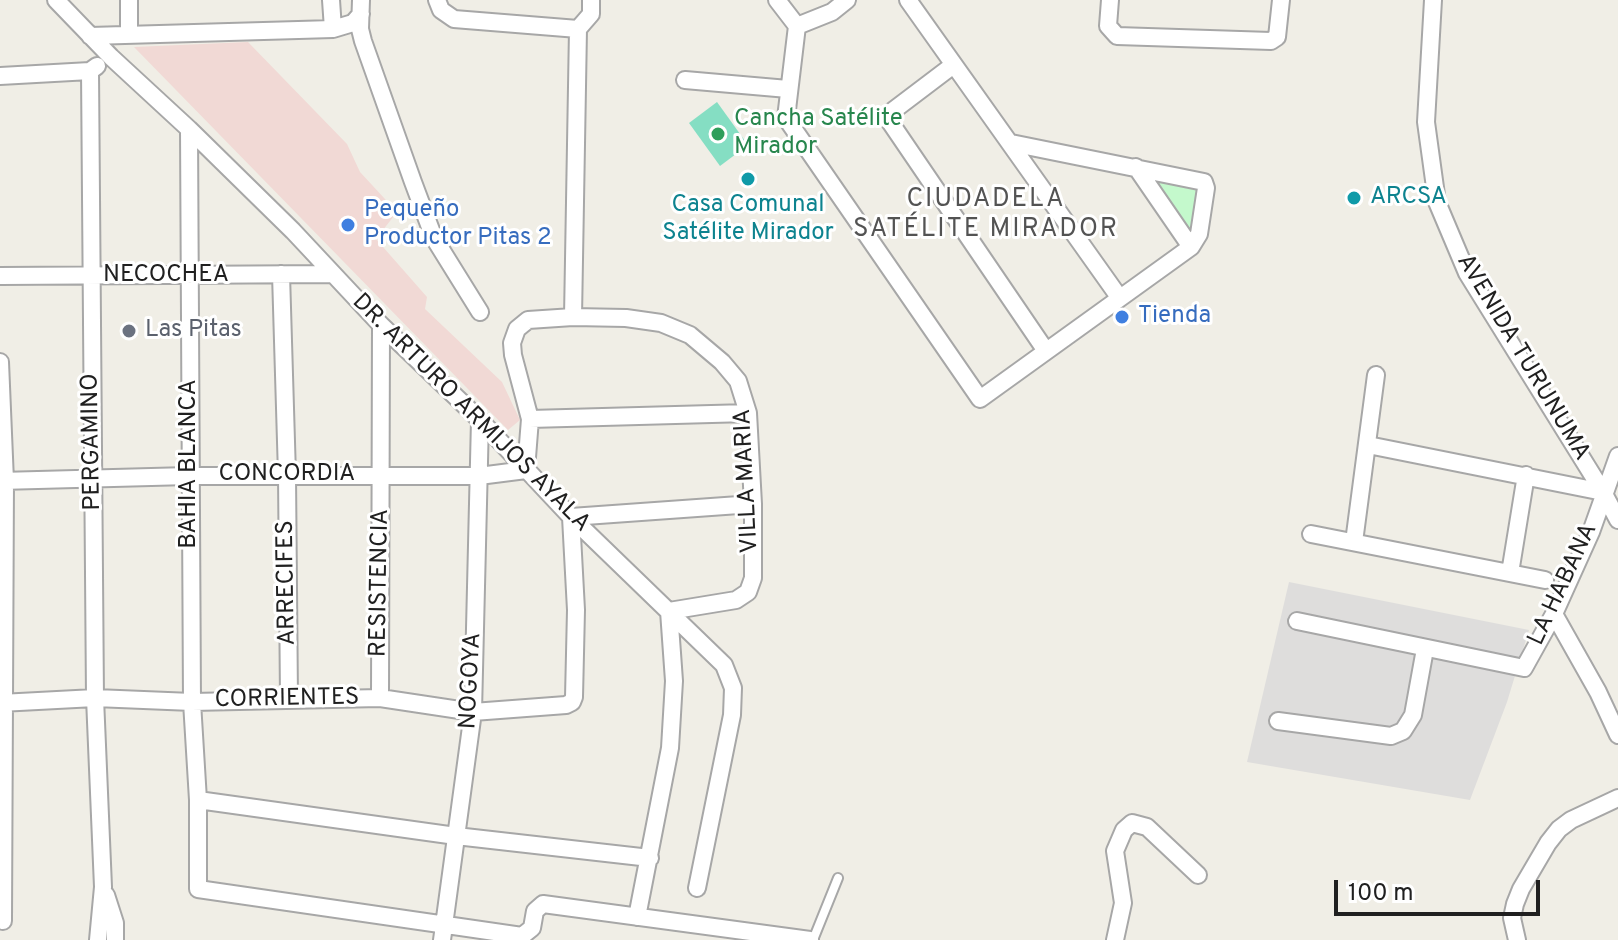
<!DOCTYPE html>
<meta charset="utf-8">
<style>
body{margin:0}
#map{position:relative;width:1618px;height:940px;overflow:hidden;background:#f0eee6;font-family:Overpass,sans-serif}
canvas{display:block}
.scale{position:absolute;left:1334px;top:880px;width:206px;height:36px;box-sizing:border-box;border:4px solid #202020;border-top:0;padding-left:10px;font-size:24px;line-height:28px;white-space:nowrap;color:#202020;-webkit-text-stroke:6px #fff;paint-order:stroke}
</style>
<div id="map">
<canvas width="1618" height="940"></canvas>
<div class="scale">100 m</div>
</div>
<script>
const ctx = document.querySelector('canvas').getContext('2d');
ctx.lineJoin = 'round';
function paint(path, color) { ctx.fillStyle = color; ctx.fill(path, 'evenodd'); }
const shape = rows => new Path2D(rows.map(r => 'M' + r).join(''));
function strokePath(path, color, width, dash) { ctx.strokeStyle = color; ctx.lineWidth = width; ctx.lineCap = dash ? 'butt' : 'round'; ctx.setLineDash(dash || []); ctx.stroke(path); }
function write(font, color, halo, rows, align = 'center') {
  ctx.font = font + ' Overpass,sans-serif'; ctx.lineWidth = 6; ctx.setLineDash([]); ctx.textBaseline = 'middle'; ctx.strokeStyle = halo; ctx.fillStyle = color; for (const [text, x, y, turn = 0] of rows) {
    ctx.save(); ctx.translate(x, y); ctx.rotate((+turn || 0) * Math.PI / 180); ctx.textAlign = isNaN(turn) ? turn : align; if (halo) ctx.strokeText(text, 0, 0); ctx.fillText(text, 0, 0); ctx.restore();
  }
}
paint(shape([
 [1289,582,1529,630,1507,702,1470,800,1247,762]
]), '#dedddc');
paint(shape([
 [248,42,347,144,360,172,397,212,376,239,427,297,425,309,502,382,520,420,508,430,134,47]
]), '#f1d9d5');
paint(shape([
 [1155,179,1200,189,1190,233]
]), '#c4f9cc');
paint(shape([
 [717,102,748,145,720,166,689,123]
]), '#85dec3');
const lane = shape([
 [813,940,838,878]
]);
const street = shape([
 [56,0,111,57,189,129,293,231,381,325,480,420,571,517,724,665,733,688,732,715,697,888],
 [129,0,129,35],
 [331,0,333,29],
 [361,0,360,29,363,41,413,182,434,238,480,312],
 [437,0,441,10,454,19,578,29],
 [777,0,797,26],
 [908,0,1119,297],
 [1110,0,1108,26,1117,36,1271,41,1277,37,1281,0],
 [1433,0,1426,122,1437,202,1467,273,1603,492,1618,520],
 [797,26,786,118,980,399,1191,247,1199,234,1206,188,1204,182,1011,143],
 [797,26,832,12,847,0],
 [578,29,591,14,591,0],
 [90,36,333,29,353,23,361,14],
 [952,66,886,116,1046,351],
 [90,71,95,698,103,887,98,940],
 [0,76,90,71,97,66],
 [685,80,788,89],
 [189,129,192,702,198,800,198,889,522,936,532,928,535,911,543,904,810,940],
 [1136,167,1191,247],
 [281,274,287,475,289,699],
 [0,276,332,274],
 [573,317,578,29],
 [0,362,5,481,3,921],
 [530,419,748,413],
 [1368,445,1603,492],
 [0,481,189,476,479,476,526,470,530,419,513,355,512,343,517,329,528,320,573,317,626,318,661,323,690,335,722,362,738,381,748,413,753,504,753,578,748,592,736,600,669,611,674,681,670,748,637,917],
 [1311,534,1545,580],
 [1354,542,1376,375],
 [1510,573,1526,475],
 [1554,614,1598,692,1618,735],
 [1297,621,1524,668,1554,614,1591,532,1618,456],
 [380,698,381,325],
 [0,703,95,698,192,702,380,698,473,712,566,705,572,702,574,697,576,610,571,517,753,504],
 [1278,721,1391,736,1403,731,1413,715,1425,649],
 [198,800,456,836,650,858],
 [106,895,115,923,115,940],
 [442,940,473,712,480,420],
 [1115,940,1123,903,1115,851,1124,830,1132,823,1147,827,1198,875],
 [1517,940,1512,918,1515,904,1521,889,1548,843,1559,829,1571,820,1618,798]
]);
strokePath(lane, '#a7a7a7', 12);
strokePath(street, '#a7a7a7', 20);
strokePath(lane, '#fff', 8);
strokePath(street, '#fff', 16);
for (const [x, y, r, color] of [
 [718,134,8,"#2e9e5b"],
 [748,179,8,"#0f9aa8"],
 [1354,198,8,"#0f9aa8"],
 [348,225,8,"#3f7fe0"],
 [1122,317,8,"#3f7fe0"],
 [129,331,8,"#6b7280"]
]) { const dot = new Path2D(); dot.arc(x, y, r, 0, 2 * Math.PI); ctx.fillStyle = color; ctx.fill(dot); strokePath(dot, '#fff', 3); }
write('24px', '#27864d', '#fff', [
 ["Cancha Satélite",734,120],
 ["Mirador",734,148]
], 'left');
write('24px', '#0d838f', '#fff', [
 ["ARCSA",1370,198],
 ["Casa Comunal",748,206,"center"],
 ["Satélite Mirador",748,234,"center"]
], 'left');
write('24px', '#366cbe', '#fff', [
 ["Pequeño",364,211],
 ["Productor Pitas 2",364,239],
 ["Tienda",1138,317]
], 'left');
write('24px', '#202020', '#fff', [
 ["NECOCHEA",166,276],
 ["AVENIDA TURUNUMA",1522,358,59],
 ["DR. ARTURO ARMIJOS AYALA",470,414,45],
 ["PERGAMINO",93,442,-91],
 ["BAHIA BLANCA",190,464,-90],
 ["CONCORDIA",287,475],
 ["VILLA MARIA",748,481,-93],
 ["ARRECIFES",288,583,-91],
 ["RESISTENCIA",381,583,-89],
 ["LA HABANA",1564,585,-65],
 ["NOGOYA",472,681,-87],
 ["CORRIENTES",287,700,-1]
]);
write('24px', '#5b616d', '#fff', [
 ["Las Pitas",145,331]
], 'left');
ctx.letterSpacing = '2px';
write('26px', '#535353', '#fff', [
 ["CIUDADELA",986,201],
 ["SATÉLITE MIRADOR",986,231]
]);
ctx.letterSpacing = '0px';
</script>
